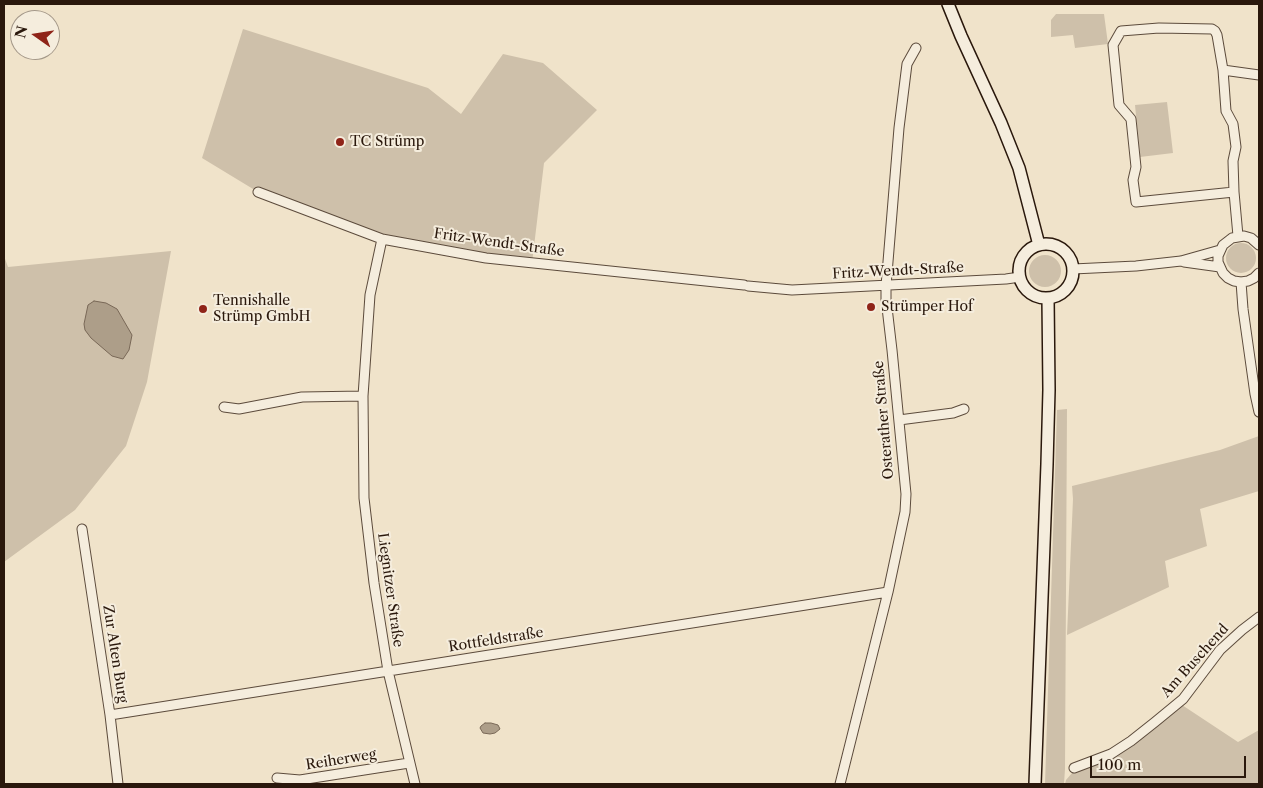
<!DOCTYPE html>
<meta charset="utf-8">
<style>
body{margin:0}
#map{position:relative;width:1263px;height:788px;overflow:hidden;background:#f0e3ca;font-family:"Libre Caslon Text",serif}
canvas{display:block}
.frame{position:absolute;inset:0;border:5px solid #2a180c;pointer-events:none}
.north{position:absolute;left:10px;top:10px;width:50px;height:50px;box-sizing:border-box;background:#f5eddd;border:1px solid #a49889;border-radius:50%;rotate:283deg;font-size:14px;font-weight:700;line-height:20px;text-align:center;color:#2a180c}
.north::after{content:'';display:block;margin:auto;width:18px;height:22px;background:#8f2418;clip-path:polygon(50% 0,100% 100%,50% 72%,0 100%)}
.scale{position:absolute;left:1090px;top:756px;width:156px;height:22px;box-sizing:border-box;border:2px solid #2a180c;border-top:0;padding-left:6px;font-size:15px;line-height:18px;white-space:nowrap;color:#2a180c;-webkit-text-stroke:4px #f5eddd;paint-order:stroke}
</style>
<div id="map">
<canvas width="1263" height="788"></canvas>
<div class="frame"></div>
<div class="north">N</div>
<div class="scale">100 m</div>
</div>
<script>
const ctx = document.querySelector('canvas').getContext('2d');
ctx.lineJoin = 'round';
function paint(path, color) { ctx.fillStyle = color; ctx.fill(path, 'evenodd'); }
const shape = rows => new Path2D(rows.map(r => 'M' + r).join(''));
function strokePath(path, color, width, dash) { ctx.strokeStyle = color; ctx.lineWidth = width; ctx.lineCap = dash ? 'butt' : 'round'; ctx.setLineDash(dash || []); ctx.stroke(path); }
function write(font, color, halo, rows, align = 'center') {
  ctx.font = font + ' "Libre Caslon Text",serif'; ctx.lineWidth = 4; ctx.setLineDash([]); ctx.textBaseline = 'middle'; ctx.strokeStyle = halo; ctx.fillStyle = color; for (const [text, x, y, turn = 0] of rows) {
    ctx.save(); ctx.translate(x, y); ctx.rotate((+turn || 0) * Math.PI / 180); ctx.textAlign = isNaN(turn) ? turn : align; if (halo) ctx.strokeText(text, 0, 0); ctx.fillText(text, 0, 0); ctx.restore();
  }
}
paint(shape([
 [1056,14,1104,14,1108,44,1075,48,1073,35,1051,37,1051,20],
 [243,29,428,88,461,114,503,54,543,63,597,110,544,163,532,263,382,239,258,192,202,158],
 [1167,102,1173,153,1140,157,1135,105],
 '1226 258a15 15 0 1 1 30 0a15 15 0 1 1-30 0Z',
 [171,251,147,382,126,446,75,510,4,562,4,256,8,267],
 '1029 271a16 16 0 1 1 32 0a16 16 0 1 1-32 0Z',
 [1067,409,1065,769,1064,784,1045,784,1057,410],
 [1259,436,1259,491,1200,509,1207,546,1165,561,1169,587,1067,635,1073,499,1072,486,1220,450],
 [1182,705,1238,742,1259,730,1259,784,1065,784,1066,780,1072,773,1086,768,1112,757]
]), '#cec0aa');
const water = shape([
 [94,301,106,303,117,309,132,335,129,350,123,359,112,356,91,338,85,330,84,324,88,305,94,301],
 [485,723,491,723,498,725,500,729,495,733,490,734,483,733,480,728,481,726,485,723]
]);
paint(water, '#ad9e89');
strokePath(water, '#796857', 1);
const minor = shape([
 [1223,70,1217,35,1215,31,1212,29,1159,28,1121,31,1113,45,1119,105,1131,119,1136,167,1133,180,1136,202,1234,192],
 [258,192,382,239,486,258,744,285],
 [1238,236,1234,192,1233,161,1236,147,1233,124,1226,111,1223,70,1259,75],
 [382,239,370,295,363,396,364,498,374,583,388,671,415,784],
 [1259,245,1251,238,1244,236,1232,238,1223,245,1218,256,1218,262,1223,273,1228,278,1234,281,1241,282,1248,281,1254,278,1259,273],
 [1184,262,1220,267],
 [1073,269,1136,266,1181,261,1220,250],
 [1241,282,1243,309,1255,394,1259,412],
 [748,286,792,290,1006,279,1020,277],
 [224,407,239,409,302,397,363,396],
 [899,420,953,413,964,409],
 [82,529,110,715,118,784],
 [110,715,888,592],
 [1074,768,1111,754,1131,741,1155,722,1183,699,1220,650,1242,630,1259,617],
 [277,778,300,780,409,763],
 [840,784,888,592,905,512,906,494,892,350,886,299,886,286,899,128,907,64,916,48]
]);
const secondary = shape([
 [948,4,961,36,1001,123,1019,168,1039,245],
 '1019 271a27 27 0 1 1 54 0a27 27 0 1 1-54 0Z',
 [1035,784,1047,464,1049,390,1048,298]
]);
strokePath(minor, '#5c4b3c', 11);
strokePath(secondary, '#2a180c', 14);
strokePath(minor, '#f5eddd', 9);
strokePath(secondary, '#f5eddd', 11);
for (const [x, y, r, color] of [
 [340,142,5,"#8f2418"],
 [871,307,5,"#8f2418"],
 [203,309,5,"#8f2418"]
]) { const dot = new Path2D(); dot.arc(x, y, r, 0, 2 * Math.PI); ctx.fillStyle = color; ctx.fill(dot); strokePath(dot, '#f5eddd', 2); }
write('14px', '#2a180c', '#f5eddd', [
 ["TC Strümp",350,142],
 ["Tennishalle",213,301],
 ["Strümp GmbH",213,317],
 ["Strümper Hof",881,307]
], 'left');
write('14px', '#2a180c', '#f5eddd', [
 ["Fritz-Wendt-Straße",499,243,8],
 ["Fritz-Wendt-Straße",898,271,-3],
 ["Osterather Straße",884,420,-95],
 ["Liegnitzer Straße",390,590,82],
 ["Rottfeldstraße",496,640,-9],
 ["Zur Alten Burg",115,654,81],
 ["Am Buschend",1195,661,-48],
 ["Reiherweg",341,760,-9]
]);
</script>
